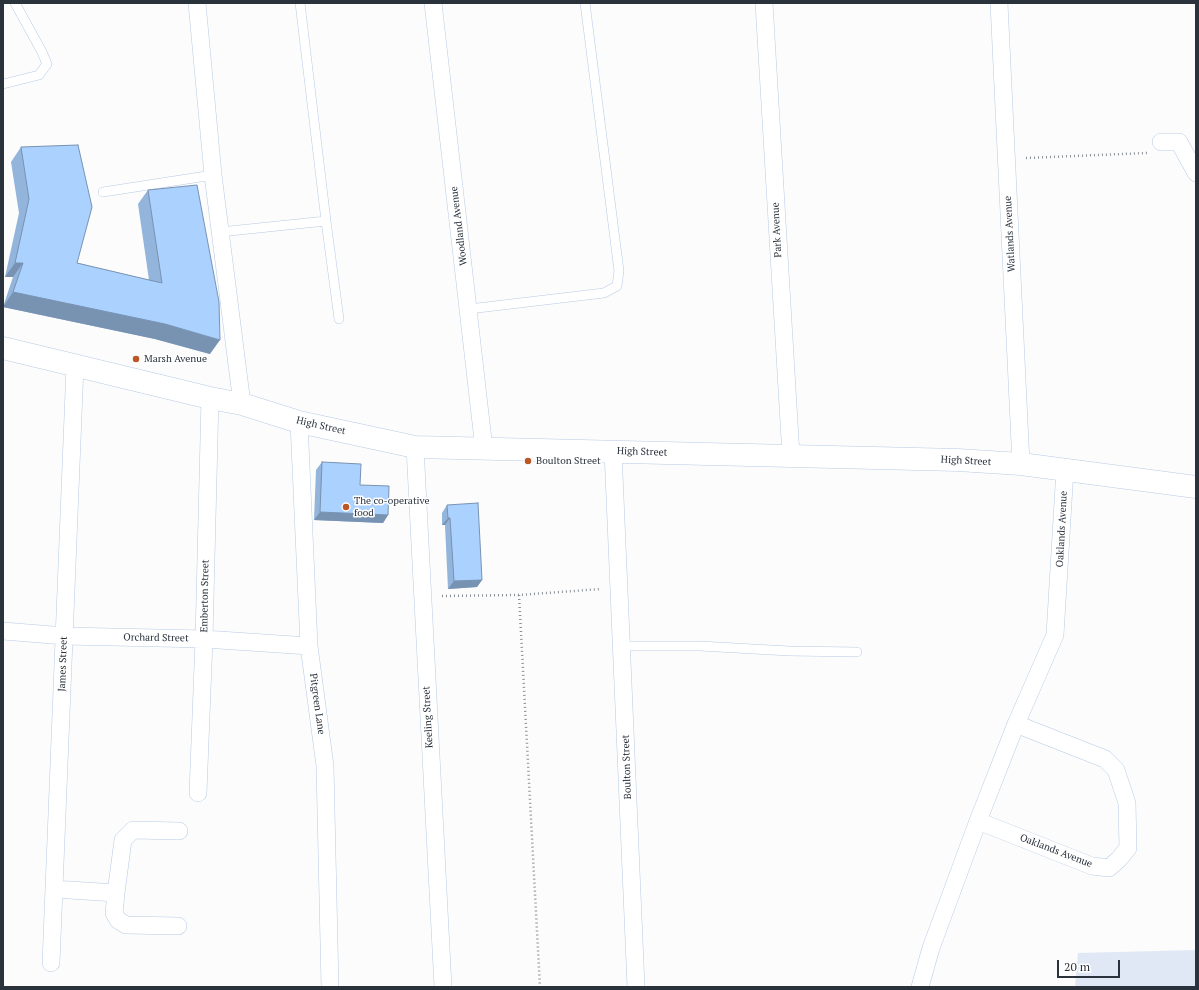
<!DOCTYPE html>
<style>
body{margin:0}
#map{position:relative;width:1199px;height:990px;overflow:hidden;background:#fbfcfb;font-family:"PT Serif",serif}
canvas{display:block}
.frame{position:absolute;inset:0;border:4px solid #2a323c;pointer-events:none}
.scale{position:absolute;left:1057px;top:960px;width:63px;height:18px;box-sizing:border-box;border:2px solid #2a323c;border-top:0;padding-left:5px;font-size:12px;line-height:14px;white-space:nowrap;color:#2a323c;-webkit-text-stroke:3px #fff;paint-order:stroke}
</style>
<div id="map">
<canvas width="1199" height="990"></canvas>
<div class="frame"></div>
<div class="scale">20 m</div>
</div>
<script>
const ctx = document.querySelector('canvas').getContext('2d');
ctx.lineJoin = 'round';
function paint(path, color) { ctx.fillStyle = color; ctx.fill(path, 'evenodd'); }
const shape = rows => new Path2D(rows.map(r => 'M' + r).join(''));
function strokePath(path, color, width, dash) { ctx.strokeStyle = color; ctx.lineWidth = width; ctx.lineCap = dash ? 'butt' : 'round'; ctx.setLineDash(dash || []); ctx.stroke(path); }
function write(font, color, halo, rows, align = 'center') {
  ctx.font = font + ' "PT Serif",serif'; ctx.lineWidth = 3; ctx.setLineDash([]); ctx.textBaseline = 'middle'; ctx.strokeStyle = halo; ctx.fillStyle = color; for (const [text, x, y, turn = 0] of rows) {
    ctx.save(); ctx.translate(x, y); ctx.rotate((+turn || 0) * Math.PI / 180); ctx.textAlign = isNaN(turn) ? turn : align; if (halo) ctx.strokeText(text, 0, 0); ctx.fillText(text, 0, 0); ctx.restore();
  }
}
paint(shape([
 [1196,950,1196,987,1075,987,1078,953]
]), '#dfe8f4');
const service = shape([
 [300,3,326,221,339,319],
 [3,84,39,75,47,64,42,52,15,3],
 [103,192,213,175],
 [220,232,326,221],
 [469,309,604,293,617,286,619,271,585,3],
 [622,646,700,646,789,651,857,652]
]);
const minor = shape([
 [197,3,213,175,242,404],
 [433,3,484,449],
 [764,3,791,456],
 [999,3,1021,464],
 [1161,142,1179,142,1196,173],
 [299,422,309,646,325,766,330,987],
 [415,447,443,987],
 [613,451,636,987],
 [3,631,65,636,204,639,309,646],
 [198,793,204,639,210,398],
 [978,821,1092,866,1109,868,1119,859,1128,848,1127,803,1116,770,1105,759,1016,724],
 [54,889,116,893,123,840,133,830,179,831],
 [116,893,114,913,118,920,126,925,178,926],
 [51,963,75,366],
 [920,987,931,948,978,821,1016,724,1055,635,1065,469]
]);
const secondary = shape([
 [3,348,210,398,242,404,299,422,415,447,958,460,1021,464,1196,487]
]);
strokePath(service, '#b7cbe5', 10);
strokePath(minor, '#b7cbe5', 18);
strokePath(secondary, '#b7cbe5', 23);
strokePath(shape([
 [1026,158,1147,153],
 [519,595,540,987],
 [442,596,519,595,601,589]
]), '#8c9196', 2.5, [1, 3]);
strokePath(service, '#fff', 9);
strokePath(minor, '#fff', 17);
strokePath(secondary, '#fff', 22);
paint(shape([
 [21,147,77,263,149,280,138,204,148,190,210,354,155,339,3,307,13,277,5,277,19,213,11,162],
 [322,462,360,485,388,515,383,523,314,520,316,470],
 [447,505,482,580,477,587,448,589,445,525,442,525,442,513]
]), '#93b4db');
paint(shape([
 [15,263,23,263,13,277,5,277],
 [13,292,165,324,220,340,210,354,155,339,3,307],
 [320,512,388,515,383,523,314,520],
 [448,518,450,518,445,525,442,525],
 [482,580,477,587,448,589,454,581]
]), '#7892b2');
const building = shape([
 [78,145,92,207,77,263,162,283,148,190,197,185,219,302,220,340,165,324,13,292,23,263,15,263,29,199,21,147,78,145],
 [322,462,361,464,360,485,389,486,388,515,320,512,322,462],
 [478,503,482,580,454,581,450,518,448,518,447,505,478,503]
]);
paint(building, '#abd1ff');
strokePath(building, '#7892b2', 1);
for (const [x, y, r, color] of [
 [136,359,4,"#bb5625"],
 [528,461,4,"#bb5625"],
 [346,507,4,"#bb5625"]
]) { const dot = new Path2D(); dot.arc(x, y, r, 0, 2 * Math.PI); ctx.fillStyle = color; ctx.fill(dot); strokePath(dot, '#fff', 1.5); }
write('10px', '#2a323c', '#fff', [
 ["Woodland Avenue",459,226,-97],
 ["Park Avenue",777,230,-93],
 ["Watlands Avenue",1010,234,-93],
 ["High Street",321,426,13],
 ["High Street",642,452,2],
 ["High Street",966,461,3],
 ["Oaklands Avenue",1062,529,-87],
 ["Emberton Street",205,596,-89],
 ["Orchard Street",156,638,1],
 ["James Street",63,664,-88],
 ["Pitgreen Lane",317,704,82],
 ["Keeling Street",428,717,-93],
 ["Boulton Street",627,767,-92],
 ["Oaklands Avenue",1056,851,21]
]);
write('10px', '#2a323c', '#fff', [
 ["Marsh Avenue",144,359],
 ["Boulton Street",536,461],
 ["The co-operative",354,501],
 ["food",354,513]
], 'left');
</script>
